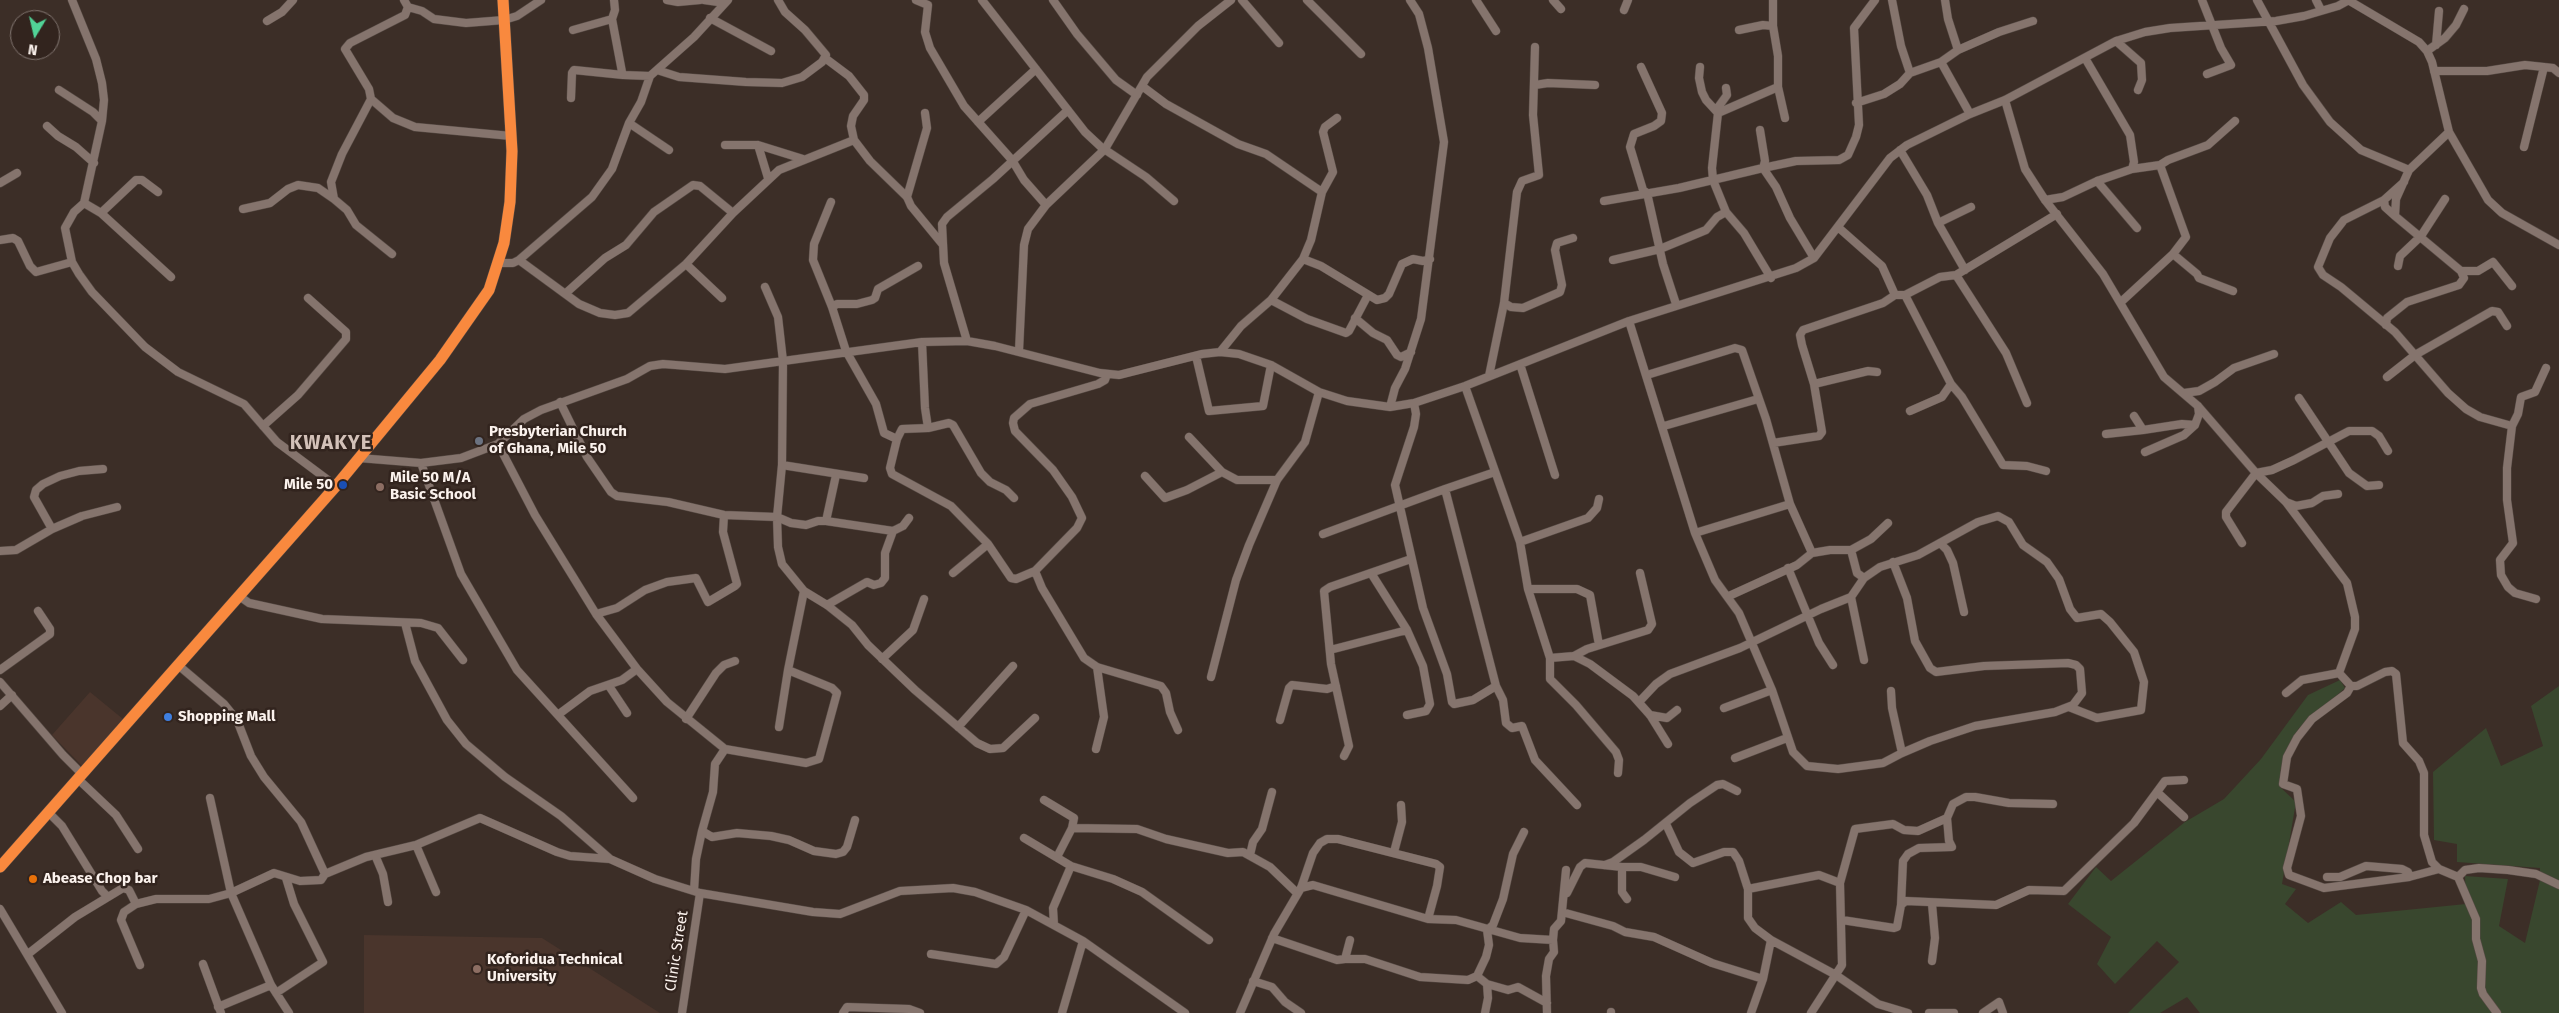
<!DOCTYPE html>
<style>
body{margin:0}
#map{position:relative;width:2559px;height:1013px;overflow:hidden;background:#3c2e27;font-family:"Fira Sans",sans-serif}
canvas{display:block}
.north{position:absolute;left:10px;top:10px;width:50px;height:50px;box-sizing:border-box;background:#32241e;border:1px solid #827671;border-radius:50%;rotate:189deg;font-size:14px;font-weight:700;line-height:20px;text-align:center;color:#fbf2ed}
.north::after{content:'';display:block;margin:auto;width:18px;height:22px;background:#51d397;clip-path:polygon(50% 0,100% 100%,50% 72%,0 100%)}
</style>
<div id="map">
<canvas width="2559" height="1013"></canvas>
<div class="north">N</div>
</div>
<script>
const ctx = document.querySelector('canvas').getContext('2d');
ctx.lineJoin = 'round';
function paint(path, color) { ctx.fillStyle = color; ctx.fill(path, 'evenodd'); }
const shape = rows => new Path2D(rows.map(r => 'M' + r).join(''));
function strokePath(path, color, width, dash) { ctx.strokeStyle = color; ctx.lineWidth = width; ctx.lineCap = dash ? 'butt' : 'round'; ctx.setLineDash(dash || []); ctx.stroke(path); }
function write(font, color, halo, rows, align = 'center') {
  ctx.font = font + ' "Fira Sans",sans-serif'; ctx.lineWidth = 5; ctx.setLineDash([]); ctx.textBaseline = 'middle'; ctx.strokeStyle = halo; ctx.fillStyle = color; for (const [text, x, y, turn = 0] of rows) {
    ctx.save(); ctx.translate(x, y); ctx.rotate((+turn || 0) * Math.PI / 180); ctx.textAlign = isNaN(turn) ? turn : align; if (halo) ctx.strokeText(text, 0, 0); ctx.fillText(text, 0, 0); ctx.restore();
  }
}
paint(shape([
 [90,692,123,719,82,766,52,735],
 [364,935,542,938,660,1013,364,1013]
]), '#4a352c');
paint(shape([
 [2340,680,2345,688,2298,729,2281,767,2279,786,2296,802,2282,884,2296,889,2285,904,2308,923,2341,902,2356,915,2466,904,2465,876,2508,879,2499,926,2525,943,2540,880,2540,868,2457,862,2457,844,2434,840,2433,772,2486,728,2501,766,2543,746,2531,706,2559,686,2559,1013,2200,1013,2187,997,2160,1013,2128,1013,2179,962,2157,941,2115,984,2097,964,2111,937,2068,904,2096,867,2111,881,2185,822,2224,799,2261,759,2308,695]
]), '#39472e');
const minor = shape([
 [72,0,96,59,102,83,104,100,102,121],
 [404,0,408,7,422,11,434,19,466,23,504,20,517,16,541,0],
 [614,0,615,10,612,19,622,72,623,75,650,76],
 [667,0,678,2,700,0],
 [704,0,725,3],
 [916,0,928,5,925,32,930,48,964,106,1012,160,1024,180,1046,205],
 [982,0,1085,132,1101,147,1146,177,1174,201],
 [1053,0,1077,34,1116,80,1137,95],
 [1242,0,1279,43],
 [1307,0,1361,54],
 [1476,0,1496,31],
 [1553,0,1561,9],
 [1892,0,1901,46,1910,73],
 [1945,0,1948,19,1958,50],
 [2202,0,2221,48,2231,65,2207,74],
 [2257,0,2303,85,2330,122,2361,150,2409,170],
 [2316,0,2321,10],
 [2348,0,2419,42,2427,51,2432,62,2449,132,2488,200,2502,213,2559,245],
 [408,7,405,15,350,43,345,49,369,89,371,99,393,118,415,127,511,136],
 [1624,10,1628,0],
 [710,18,771,51],
 [267,21,282,12,293,0],
 [1773,26,1773,0],
 [573,30,612,19],
 [1739,30,1763,25,1773,26,1778,56,1778,87,1785,118],
 [2116,41,2141,63,2142,80,2138,90],
 [2436,45,2439,11],
 [2427,51,2445,38,2456,25,2464,9],
 [825,58,849,76,864,95,864,100,853,116,851,126,854,140,870,161,907,197,911,206,943,245],
 [2085,58,2130,135,2134,162,2132,169],
 [1941,62,1970,114],
 [1641,67,1662,113,1661,121,1654,126,1634,134,1630,147,1643,190,1647,193,1663,264,1676,304],
 [1700,67,1699,78,1702,92,1706,100,1718,113,1719,106,1727,95,1726,88],
 [657,70,679,77,746,82,782,83,802,77,822,62,826,55,805,30,785,12,778,0],
 [2434,71,2487,71,2525,65,2553,68,2559,73],
 [1535,85,1548,83,1595,85],
 [1142,86,1166,104,1238,144,1266,154,1322,192],
 [59,90,93,112,102,121,84,203,74,212,65,228,72,262,79,274,92,292,145,347,178,372,244,404,277,442,336,486],
 [571,98,572,73,574,70,623,75],
 [371,99,342,154,331,182,334,199,347,210,356,225,392,254],
 [2005,100,2025,169,2045,200,2103,274,2164,377,2198,406,2256,473,2286,502,2347,583,2355,617,2355,629,2339,673,2351,686,2357,686,2385,672,2392,671,2396,674,2403,743,2419,761,2424,773,2424,835,2432,862,2439,869,2458,877,2476,919,2476,939,2482,961,2481,988,2483,994,2497,1013],
 [1856,103,1884,94,1900,84,1910,73,1941,62,1958,50,1999,32,2033,21],
 [978,122,1036,69],
 [629,123,669,150],
 [47,126,58,136,76,147,94,163],
 [725,145,758,145,803,159],
 [758,145,768,178],
 [2524,147,2544,67],
 [1900,150,1927,195,1938,223,1965,270],
 [2097,181,2137,228],
 [2404,182,2384,200,2344,220,2330,238,2318,267,2323,275,2341,287,2395,332,2448,393,2466,409,2480,417,2512,426],
 [0,183,17,173],
 [907,197,927,128,925,113],
 [2045,200,2063,197,2097,181,2132,169,2160,165,2168,160,2208,145,2235,121],
 [2384,200,2385,207,2395,216],
 [1604,201,1679,188,1763,168,1765,161,1760,130],
 [831,202,814,244,813,260,832,307,846,351,876,404,884,433,897,439,902,429,928,428],
 [84,203,101,213,171,277],
 [243,209,270,203,288,189,298,185,318,188,334,199],
 [101,213,136,180,142,180,158,192],
 [1938,223,1971,207],
 [1839,228,1882,266,1895,295],
 [0,240,13,238,18,241,30,266,36,272,72,262],
 [2173,254,2197,274,2199,278,2233,291],
 [1814,258,1790,218,1776,187,1763,168,1796,161,1839,160,1848,155,1856,137,1859,125,1854,28,1875,0],
 [1303,259,1321,266,1377,300,1385,298,1389,294,1402,264,1413,259,1423,261,1430,259],
 [519,260,579,304,600,313,615,315,628,313,686,264,733,213,779,170,854,140],
 [1613,260,1660,249,1706,230,1717,217,1726,212],
 [497,263,513,263,519,260,592,197,612,169,629,123,641,102,650,76,694,37,728,0],
 [686,264,722,298],
 [2398,266,2400,256,2421,236,2445,199],
 [2461,271,2478,271,2493,262,2512,286],
 [1956,275,2006,353,2027,403],
 [1771,278,1744,233,1726,212,1713,180,1712,168,1718,113,1778,87],
 [765,287,778,317,783,361,782,465,777,517,778,547,782,564,804,591,827,605,852,625,868,645,915,690,977,743,990,749,1003,748,1035,718],
 [566,293,605,258,626,245,654,212,693,185,700,186,733,213],
 [1905,295,1951,384,1962,397,2003,465,2027,466,2046,471],
 [1271,300,1307,319,1346,333,1349,331,1368,295],
 [2121,302,2173,254,2186,237,2160,165],
 [1504,303,1511,307,1523,308,1560,292,1562,285,1555,250,1557,243,1573,238],
 [832,307,837,304,857,304,872,300,875,298,878,289,918,266],
 [1355,318,1373,333,1387,340,1397,355,1401,357,1411,352],
 [1629,321,1695,533,1715,580,1739,613,1772,690,1793,752,1807,766,1838,769,1883,763,1902,753],
 [2386,325,2387,318,2407,302,2459,285,2464,278,2461,271,2395,216,2396,199,2409,170,2449,132],
 [967,341,944,263,942,224,947,217,993,179,1068,110],
 [922,342,925,408,928,428,949,423,953,425,981,473,990,482,1006,490,1014,498],
 [1019,351,1024,245,1028,229,1046,205,1105,149,1147,77,1198,26,1231,0],
 [1220,352,1241,326,1271,300,1303,259,1311,240,1322,192,1333,172,1323,132,1325,127,1337,118],
 [1196,356,1209,411,1263,406,1271,365],
 [1520,364,1555,475],
 [1647,375,1735,348,1742,350,1766,419,1790,504,1812,553],
 [1489,376,1504,303,1517,192,1522,181,1539,175,1533,115,1535,47],
 [2387,377,2415,355,2492,311,2498,312,2507,326],
 [1814,384,1868,371,1877,372],
 [1465,386,1520,542,1528,589,1550,658,1550,679,1576,705,1616,752,1619,760,1618,773],
 [2184,393,2199,391,2215,382,2234,368,2274,354],
 [2299,398,2349,473,2367,486,2379,485],
 [560,402,587,457,611,492,617,496,668,502,724,515,777,517,791,523,806,525,818,521,826,521,893,531,903,526,909,518],
 [1414,403,1416,414,1414,427,1395,485,1423,608,1447,674,1452,702,1454,704,1473,700,1496,686],
 [1390,407,1395,388,1405,369,1421,319,1444,142,1428,48,1419,14,1410,0],
 [1910,411,1942,397,1951,384],
 [2134,416,2143,430,2182,424,2195,425],
 [263,426,298,395,346,339,346,332,308,298],
 [1664,426,1758,399],
 [2106,434,2143,430],
 [1189,437,1222,472,1237,480,1277,480],
 [897,439,890,468,892,474,951,506,988,544],
 [1773,443,1819,436,1822,432,1814,384,1802,345,1800,335,1803,330,1883,303,1895,295,1905,295,1940,277,1956,275,2057,214],
 [498,444,535,515,596,614,637,669,667,702,725,749,806,763,819,759,837,693,832,688,788,670,804,591],
 [2145,452,2184,435,2195,425,2199,414,2198,406],
 [359,458,421,463,461,458,498,444,524,419,541,410,627,379,650,366,663,364,725,369,922,342,967,341,995,346,1100,373,1119,375,1202,354,1220,352,1239,354,1271,365,1319,392,1347,401,1390,407,1414,403,1465,386,1629,321,1796,268,1814,258,1890,158,1907,145,1970,114,2005,100,2116,41,2145,32,2170,28,2276,21,2304,16,2338,6,2349,0],
 [421,463,461,574,517,670,633,798],
 [782,465,864,478],
 [1145,476,1165,498,1187,490,1222,472],
 [1445,489,1495,472],
 [2286,502,2296,506,2312,503,2323,496,2338,494],
 [826,521,836,475],
 [52,529,34,497,36,490,43,484,60,476,79,471,103,469],
 [1695,533,1790,504],
 [1323,534,1445,489,1496,686,1503,700,1506,723,1512,728,1522,726,1535,760,1577,805],
 [1520,542,1588,518,1597,508,1599,499],
 [1940,543,1947,550,1953,563,1964,612],
 [2242,543,2226,517,2226,512,2256,473,2272,470,2294,460,2349,431,2372,431,2379,436,2388,451],
 [1851,550,1871,539,1888,523],
 [0,551,16,550,52,529,82,516,117,507],
 [1788,568,1819,643,1833,665],
 [1035,571,1042,588,1084,658,1097,667,1161,686,1166,693,1170,712,1178,730],
 [953,573,988,544,1011,578,1016,579,1035,571,1077,528,1082,518,1072,497,1053,470,1015,431,1013,423,1014,418,1030,404,1098,384,1105,380,1107,374],
 [1528,589,1577,589,1590,595,1599,645],
 [239,596,249,603,322,619,421,623,438,628,463,660],
 [1729,596,1797,565,1812,553,1830,550,1851,550,1857,573,1864,578],
 [1851,597,1864,660],
 [2536,599,2515,593,2508,587,2501,575,2500,560,2513,543,2507,500,2507,468,2512,426,2518,414,2521,397,2535,392,2546,368],
 [827,605,867,582,874,585,881,583,885,578,885,553,893,531],
 [596,614,617,608,645,590,667,582,696,578,708,602,735,586,737,584,723,532,724,515],
 [405,623,415,661,447,720,466,744,505,777,561,816,609,858],
 [1407,630,1423,666,1430,704,1426,711,1407,715],
 [1330,650,1407,630,1371,573],
 [1574,656,1590,664,1633,696,1650,715,1668,744],
 [1550,658,1574,656,1587,649,1648,630,1652,624,1640,573],
 [882,659,913,630,924,599],
 [178,665,224,704,237,720,251,756,264,777,301,822,325,874,366,857,416,845,480,818,557,852,570,856,610,859,655,879,700,893,813,912,840,914,900,891,953,888,975,892,1026,910,1083,941],
 [0,670,50,634,50,629,38,611],
 [1211,677,1236,580,1249,545,1277,480,1305,442,1319,392],
 [0,682,63,755,82,774],
 [609,686,627,713],
 [2351,686,2347,693,2312,719,2297,738,2287,757,2283,784,2297,789,2301,816,2287,868,2289,875,2324,888,2409,877,2439,869],
 [1891,691,1892,708,1902,753,1930,741,1975,726,2055,712,2073,705,2082,693,2080,669,2076,665,2068,663,1984,666,1936,672,1930,668,1915,641,1907,598,1893,562],
 [2286,693,2302,680,2339,673],
 [1639,702,1656,684,1670,674,1740,648,1821,609,1851,597,1864,578,1880,567,1918,555,1978,522,1998,516,2009,522,2023,545,2047,562,2059,579,2070,609,2077,618,2101,614,2110,622,2134,652,2144,682,2141,710,2097,718,2069,707],
 [0,706,12,695],
 [1724,708,1772,690],
 [559,714,590,691,622,680,637,669],
 [1650,715,1667,718,1677,710],
 [686,719,716,673,724,665,735,661],
 [1280,720,1289,688,1292,685,1327,689,1336,686],
 [779,727,788,670],
 [958,727,1013,666],
 [725,749,715,764,713,792,702,831,712,837,737,833,771,836,789,840,814,851,836,854,843,852,847,847,855,820],
 [1096,749,1104,717,1097,667],
 [1344,756,1349,746,1331,664,1324,591,1330,587,1411,559],
 [1735,758,1787,738],
 [78,779,116,815,138,849],
 [2157,792,2184,817],
 [210,798,231,893,271,985,289,1013],
 [1044,800,1074,818,1072,828,1057,857],
 [48,812,62,826,102,891,108,897],
 [1666,824,1679,852,1693,863,1724,852,1733,852,1739,861,1748,889],
 [1072,828,1137,829,1166,839,1228,853,1243,852,1270,867,1297,893],
 [1024,838,1071,866,1113,879,1142,892,1209,940],
 [416,845,436,892],
 [1394,852,1402,822,1401,805],
 [375,855,383,874,388,902],
 [1250,855,1253,842,1262,829,1272,792],
 [1605,865,1613,862,1644,840,1690,803,1717,785,1723,784,1737,791],
 [1622,867,1641,867,1675,877],
 [2327,877,2340,877,2366,866,2402,869,2408,872,2409,877],
 [2458,877,2465,870,2479,868,2508,870,2536,874,2559,885],
 [1301,888,1313,885,1428,919,1456,920,1520,938,1553,940,1554,929,1561,921,1566,870],
 [694,891,696,859,702,831],
 [1567,893,1580,867,1585,863,1622,867,1622,892,1627,899],
 [1901,905,1903,861,1908,854,1919,848,1952,847,1949,841,1947,818,1953,804,1966,797,1975,797,2009,803,2053,804],
 [0,909,62,1013],
 [1562,912,1613,926,1625,932,1654,937,1712,963,1763,979],
 [1842,920,1894,928,1897,927,1901,905,1906,901,1996,905,2029,890,2064,891,2134,823,2165,781,2184,780],
 [1054,925,1053,908,1071,866],
 [1272,938,1337,960,1345,959,1350,940],
 [1771,940,1836,975,1878,1004,1908,1013],
 [28,954,75,917,123,888,129,890,136,904],
 [931,954,996,964,1004,957,1026,910],
 [1345,959,1365,959,1420,977,1468,980,1477,976,1486,957,1489,945,1487,930,1493,925,1503,899,1513,854,1524,832],
 [1932,961,1935,938,1932,904],
 [203,964,221,1013],
 [140,965,121,920,124,912,136,904,156,899,209,899,231,893,274,873,300,881,321,880,325,874],
 [1477,976,1487,984,1488,998,1485,1013],
 [1253,981,1272,987,1285,1002,1301,1013],
 [1487,984,1508,990,1518,987,1547,1003],
 [276,993,323,962,294,904,286,878],
 [218,1007,271,985],
 [682,1013,700,893],
 [843,1013,847,1007,909,1009,920,1013],
 [1062,1013,1083,941,1185,1013],
 [1240,1013,1274,934,1301,888,1313,853,1320,843,1327,839,1338,839,1436,864,1440,867,1437,886,1428,919],
 [1547,1013,1546,976,1549,959,1554,952,1553,940],
 [1611,1013,1611,1012],
 [1751,1013,1763,979,1771,940,1755,928,1748,918,1748,889,1819,875,1840,883],
 [1811,1013,1842,965,1840,883,1855,829,1893,824,1904,830,1918,831,1947,818],
 [1929,1013,1954,1013],
 [1983,1013,1999,1002,2003,1013]
]);
const highway = shape([
 [0,867,336,486,440,360,489,290,504,243,510,202,512,151,503,0]
]);
strokePath(minor, '#574b45', 9);
strokePath(highway, '#574b45', 12);
strokePath(minor, '#85746d', 8);
strokePath(highway, '#f9893e', 11);
for (const [x, y, r, color] of [
 [479,441,5,"#6b7280"],
 [343,485,5,"#1a4fb4"],
 [380,487,5,"#8d6e63"],
 [168,717,5,"#3f7fe0"],
 [33,879,5,"#e8710a"],
 [477,969,5,"#8d6e63"]
]) { const dot = new Path2D(); dot.arc(x, y, r, 0, 2 * Math.PI); ctx.fillStyle = color; ctx.fill(dot); strokePath(dot, '#32241e', 2); }
write('bold 15px', '#fbf2ed', '#32241e', [
 ["Presbyterian Church",489,432],
 ["of Ghana, Mile 50",489,449],
 ["Mile 50 M/A",390,478],
 ["Basic School",390,495],
 ["Mile 50",333,485,"right"],
 ["Shopping Mall",178,717],
 ["Abease Chop bar",43,879],
 ["Koforidua Technical",487,960],
 ["University",487,977]
], 'left');
write('15px', '#fbf2ed', '#32241e', [
 ["Clinic Street",677,951,-81]
]);
ctx.letterSpacing = '1px';
write('bold 20px', '#d3c1b8', '#32241e', [
 ["KWAKYE",331,443]
]);
ctx.letterSpacing = '0px';
</script>
